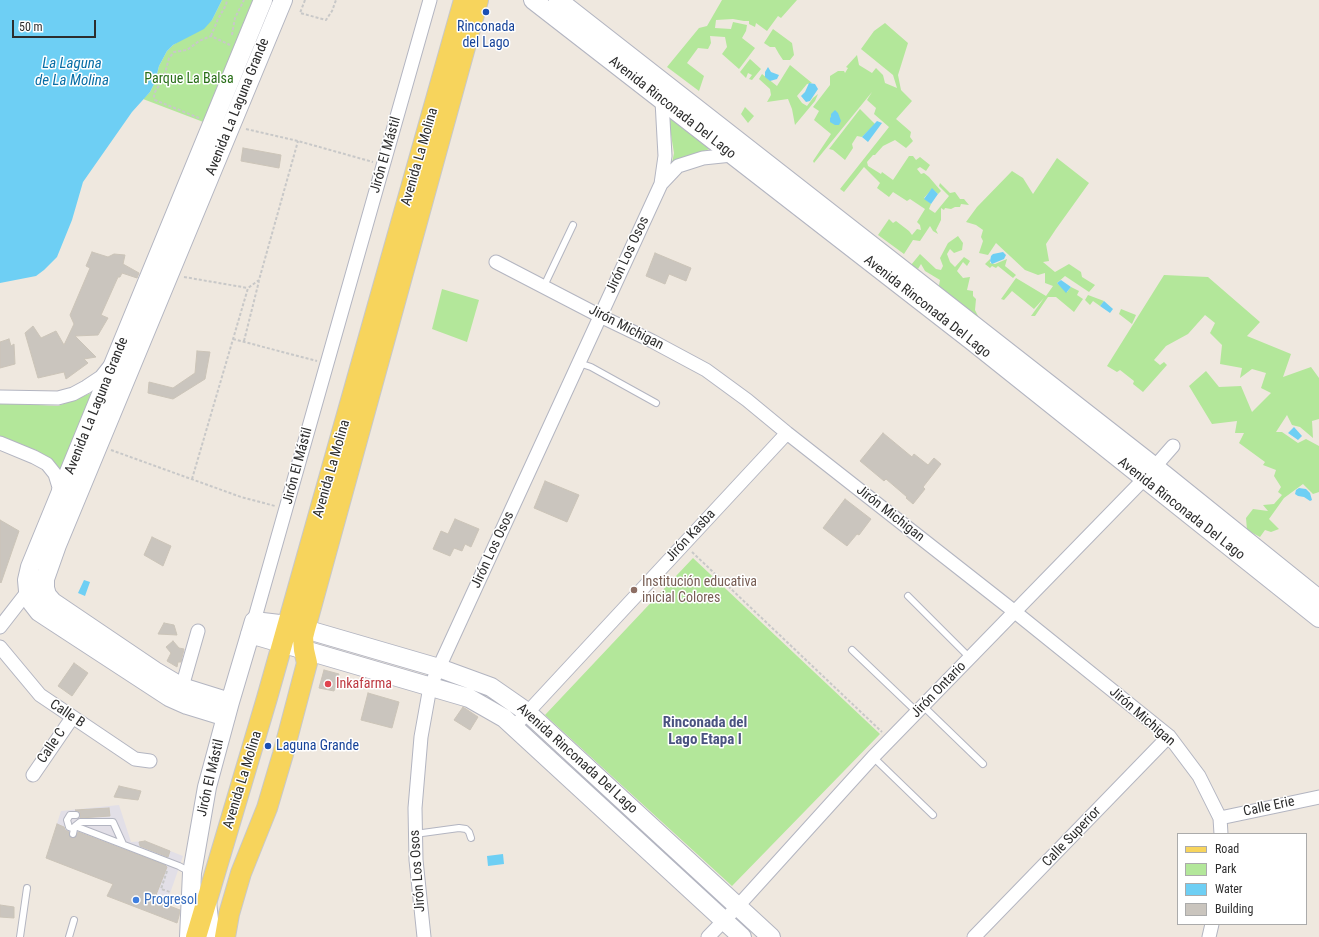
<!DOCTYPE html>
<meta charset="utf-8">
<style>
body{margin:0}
#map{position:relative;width:1319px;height:937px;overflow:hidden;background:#efe8df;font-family:"Roboto Condensed",sans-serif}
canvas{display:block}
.legend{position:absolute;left:1177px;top:833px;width:130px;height:92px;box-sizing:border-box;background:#fff;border:1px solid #ababab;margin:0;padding:5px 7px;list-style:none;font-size:12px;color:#2d2d2d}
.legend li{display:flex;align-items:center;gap:8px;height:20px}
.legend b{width:20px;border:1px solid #ababab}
.scale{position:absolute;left:12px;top:20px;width:84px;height:18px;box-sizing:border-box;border:2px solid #2d2d2d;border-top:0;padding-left:5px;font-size:12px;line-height:14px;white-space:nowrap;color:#2d2d2d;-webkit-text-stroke:3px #fff;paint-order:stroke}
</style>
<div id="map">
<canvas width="1319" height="937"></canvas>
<ul class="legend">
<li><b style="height:5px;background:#f7d45c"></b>Road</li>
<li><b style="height:11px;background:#b3e79a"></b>Park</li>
<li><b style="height:11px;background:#6ecff4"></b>Water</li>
<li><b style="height:11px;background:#cac5be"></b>Building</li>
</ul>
<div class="scale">50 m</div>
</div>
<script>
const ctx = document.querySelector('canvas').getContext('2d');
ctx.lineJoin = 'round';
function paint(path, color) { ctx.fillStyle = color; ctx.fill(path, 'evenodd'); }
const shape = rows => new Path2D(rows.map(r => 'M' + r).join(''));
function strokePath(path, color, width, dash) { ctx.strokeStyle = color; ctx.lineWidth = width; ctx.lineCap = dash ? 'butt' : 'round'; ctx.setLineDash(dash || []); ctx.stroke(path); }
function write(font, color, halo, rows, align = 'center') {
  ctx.font = font + ' "Roboto Condensed",sans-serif'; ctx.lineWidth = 3; ctx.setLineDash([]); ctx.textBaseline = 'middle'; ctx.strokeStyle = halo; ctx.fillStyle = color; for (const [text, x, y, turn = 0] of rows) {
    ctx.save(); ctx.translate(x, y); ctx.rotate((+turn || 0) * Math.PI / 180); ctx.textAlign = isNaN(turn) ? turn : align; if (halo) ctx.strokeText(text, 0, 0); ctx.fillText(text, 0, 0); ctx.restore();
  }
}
paint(shape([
 [119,805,131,842,145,841,183,856,166,905,46,858,61,811]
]), '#e2dfe7');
paint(shape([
 [222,0,257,0,206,123,143,99,150,92,155,82,159,66,167,51,173,45,212,20],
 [722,0,797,0,781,18,778,16,767,31,756,23,755,27,749,24,749,21,744,21,733,19,716,20,715,28,731,29,733,22,747,25,746,31,742,38,755,48,739,69,722,54,727,47,725,37,710,36,711,43,708,49,698,48,687,63,704,76,699,91,667,67,699,28,707,26],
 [885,23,908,43,898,75,901,90,912,101,896,119,911,132,910,137,913,141,906,148,895,140,883,146,875,155,873,155,867,162,868,166,881,174,882,172,893,180,909,156,913,156,916,160,920,157,930,165,926,171,920,167,917,169,921,174,924,173,929,177,941,191,938,194,932,189,924,198,931,204,929,209,935,213,949,196,939,186,940,183,950,193,955,192,960,199,964,199,969,205,961,204,960,207,955,207,951,209,945,208,944,210,941,208,941,220,936,230,938,234,933,231,930,226,920,241,913,240,904,254,878,235,889,219,893,223,896,221,909,231,912,235,917,229,921,230,920,225,917,222,925,209,910,199,907,201,893,192,889,197,877,188,880,183,864,167,844,192,840,189,889,127,874,114,876,108,867,100,872,92,814,163,813,161,831,134,814,120,819,111,813,107,830,85,830,76,838,71,844,71,845,73,848,68,846,67,857,55,859,65,872,73,876,68,883,75,885,83,897,88,893,75,861,49,874,31],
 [773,29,792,43,794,55,790,60,783,60,779,54,775,47,770,47,764,43],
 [750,59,761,69,752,80,749,79,752,75,748,73,746,78,740,72],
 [790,65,812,83,807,84,797,96,802,103,807,106,813,98,818,94,815,101,795,125,792,109,788,99,767,102,771,95,770,89,759,79,762,74,777,86],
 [745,107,754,116,748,123,741,114],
 [860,109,875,124,862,137,857,136,852,144,853,148,845,160,833,150,829,149],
 [667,110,715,147,672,163,674,153],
 [1057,158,1089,183,1056,229,1046,244,1049,261,1043,262,1055,272,1069,264,1081,272,1082,277,1095,285,1089,292,1065,276,1057,283,1067,292,1071,287,1079,291,1077,295,1083,299,1074,312,1056,297,1048,297,1035,316,1031,316,1044,298,1034,309,1012,291,1004,300,1001,299,1016,278,1046,296,1053,286,1045,283,1045,273,1038,275,1025,270,996,243,988,255,979,253,983,241,981,237,983,230,976,225,966,222,977,207,1012,171,1023,178,1033,194],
 [958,236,963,243,962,250,954,253,950,249,947,254,950,262,955,267,964,257,970,261,967,266,963,262,957,271,963,278,970,277,967,290,973,291,973,296,976,299,975,310,979,318,972,316,938,291,940,280,925,271,921,264,918,269,911,265,920,254,936,269,941,270,943,266,940,258,948,243],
 [990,259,990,263,995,264,1007,259,1005,266,1016,275,1013,278,998,266,996,268,992,266,990,268,985,264],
 [1164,275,1208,277,1260,322,1247,336,1291,354,1283,377,1311,367,1319,378,1319,419,1312,421,1313,438,1300,427,1292,425,1287,415,1276,432,1282,432,1298,443,1306,439,1319,446,1319,492,1313,494,1303,484,1284,498,1269,519,1279,529,1271,532,1265,530,1260,537,1247,530,1246,518,1253,509,1268,511,1263,505,1274,504,1282,495,1278,492,1281,487,1274,476,1276,470,1263,465,1265,462,1239,443,1244,433,1235,433,1237,421,1212,424,1189,386,1206,371,1219,387,1241,386,1252,412,1271,393,1261,388,1266,373,1252,369,1240,378,1242,368,1220,364,1222,345,1210,333,1215,323,1205,315,1188,334,1166,346,1154,360,1160,365,1164,362,1167,365,1143,392,1133,384,1134,381,1120,370,1117,372,1107,366],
 [442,289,479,300,467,342,432,329],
 [1088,295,1104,301,1100,306,1093,301,1090,305,1085,300],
 [1121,309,1136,315,1132,324,1119,314],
 [94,392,60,476,52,465,36,450,0,438,0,403,58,406],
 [693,558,880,734,732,886,545,715]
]), '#b3e79a');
paint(shape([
 [0,0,222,0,212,20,204,29,173,45,167,51,159,66,155,82,150,92,132,112,83,182,72,220,57,257,44,270,36,276,0,283],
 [768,67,771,72,779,75,777,79,770,81,765,77,765,72],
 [809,83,815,84,818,89,810,101,806,102,801,96,805,92],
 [835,110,838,113,841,121,839,125,835,125,830,122,830,118,831,117,831,114],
 [877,121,882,123,868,142,862,137],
 [932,188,938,194,931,204,924,199],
 [1003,252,1006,255,1004,259,992,264,990,261,991,256,993,254],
 [1061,280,1071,287,1066,293,1057,283],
 [1104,301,1113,309,1110,313,1100,306],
 [1294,427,1302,436,1298,440,1288,433],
 [1299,488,1306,489,1310,493,1312,500,1310,501,1304,497,1298,496,1295,494,1296,490],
 [84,580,90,582,85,596,78,593],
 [503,854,504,864,488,866,487,856]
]), '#6ecff4');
const building = shape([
 [243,148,281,155,279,168,241,161,243,148],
 [92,252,108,257,114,254,125,255,123,264,139,273,137,278,122,273,120,277,118,277,101,315,108,318,98,335,75,336,96,357,84,359,88,363,66,379,64,372,38,378,25,333,33,326,41,338,56,331,64,345,74,324,70,315,90,268,86,266,92,252],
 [655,253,691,268,686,281,669,274,665,284,646,276,655,253],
 [9,339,11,346,14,344,15,364,0,368,0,342,9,339],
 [197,351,210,352,205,379,173,399,148,393,149,382,173,388,195,373,197,351],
 [883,433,912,457,914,454,928,465,934,458,941,464,923,487,925,489,913,504,906,498,907,497,886,479,884,481,860,461,883,433],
 [545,481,579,495,567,522,534,508,545,481],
 [845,499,871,519,859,535,857,534,847,546,823,528,845,499],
 [455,519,479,529,471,547,465,544,462,551,454,548,450,556,433,549,441,531,448,534,455,519],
 [0,520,19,531,1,583,0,582,0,520],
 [152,537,171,546,163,566,144,555,152,537],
 [164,623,174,625,177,635,158,634,164,623],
 [173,641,179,648,184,649,181,662,178,662,177,667,167,661,171,653,166,647,173,641],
 [74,663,88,673,72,696,58,686,74,663],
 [324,670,339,674,334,691,319,688,324,670],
 [368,693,399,702,392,728,361,720,368,693],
 [463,707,478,717,470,730,454,720,463,707],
 [119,786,141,791,138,800,114,797,119,786],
 [109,808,110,816,80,818,80,812,75,810,109,808],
 [57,824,64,827,65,830,69,832,69,836,72,838,76,837,78,832,165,865,167,867,154,900,180,910,179,916,177,923,107,896,113,884,46,858,57,824],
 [145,841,170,851,168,857,140,846,139,842,145,841],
 [0,905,14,907,14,918,0,917,0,905]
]);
paint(building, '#cac5be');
strokePath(building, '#cbc4b8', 1);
const lane = shape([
 [544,286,573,225],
 [579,363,591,367,656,403],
 [908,596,970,658],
 [852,650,917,712],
 [923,706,983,764],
 [873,757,933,815],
 [73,834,74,829,69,827,67,820,70,815,76,815],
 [415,834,459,828,466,829,469,832,471,838],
 [123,844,113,822,80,822,75,826,179,866,190,872],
 [20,937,27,888],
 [69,937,74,920]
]);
const street = shape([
 [661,184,678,166,703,158,732,155,735,153],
 [496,262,600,316,652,341,706,370,747,400,787,433,1015,612,1169,736,1199,776,1220,818,1221,834],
 [0,397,58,398,73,394,86,387,101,377,109,367],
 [0,443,34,457,47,464,55,474,59,487,58,496],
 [254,621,430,0],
 [0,627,28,591],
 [0,647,40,695,135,759,150,761],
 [182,687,198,631],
 [514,727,787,433],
 [33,775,72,718],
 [1220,818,1319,797],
 [424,937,416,860,415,808,421,737,430,687,661,184,665,156,662,101,666,96],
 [708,937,738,906,873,757,1144,479,1173,446],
 [974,937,1169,736],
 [1209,937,1212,924]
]);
const secondary = shape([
 [533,0,972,341,1319,618],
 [558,0,1155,467,1319,599],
 [250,634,469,698,504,718,742,937],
 [230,702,182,687,155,671,53,602,47,595,45,588,45,579,57,545,283,0],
 [226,717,187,705,169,697,48,618,39,612,32,603,28,591,27,580,30,567,263,0],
 [207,902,211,937],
 [189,937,192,873,207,787,230,702,254,621,288,625,305,629,439,668,491,687,527,712,771,937]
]);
const primary = shape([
 [196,937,267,698,464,0],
 [225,937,229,914,241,873,267,808,283,754,307,663,304,650,303,637,305,629,478,0]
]);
strokePath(lane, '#b3b5c1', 8);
strokePath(street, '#b3b5c1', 15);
strokePath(secondary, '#b3b5c1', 20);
strokePath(primary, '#c8c8c8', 22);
strokePath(shape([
 [305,0,300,13,326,20,332,11,336,0],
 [232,35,235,18,244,0],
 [211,36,218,19,226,5,227,0],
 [199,118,155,100,154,96,155,92,164,77,169,58,174,52,187,50,199,41,211,36,230,45],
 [246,129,298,141,373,162],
 [184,277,248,288],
 [233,339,317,361],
 [244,341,259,281],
 [111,450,241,497,275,506],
 [192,479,248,288,259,280,298,141],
 [692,552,882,732],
 [167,871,161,889,170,892]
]), '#c8c8c8', 2, [3, 2]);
strokePath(lane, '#fff', 6);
strokePath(street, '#fff', 13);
strokePath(secondary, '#fff', 18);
strokePath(primary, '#f7d45c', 20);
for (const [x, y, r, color] of [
 [486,12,4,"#1a4fb4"],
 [634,590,4,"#8d6e63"],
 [328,684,4,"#e0444e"],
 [268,746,4,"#1a4fb4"],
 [136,900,4,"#3f7fe0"]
]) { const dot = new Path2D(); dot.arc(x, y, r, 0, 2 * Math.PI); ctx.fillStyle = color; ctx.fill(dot); strokePath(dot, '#fff', 1.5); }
write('14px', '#164399', '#fff', [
 ["Rinconada",486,27],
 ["del Lago",486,43],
 ["Laguna Grande",276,746,"left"]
]);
write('14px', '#296f18', '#fff', [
 ["Parque La Balsa",189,79]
]);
write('14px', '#2d2d2d', '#fff', [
 ["Avenida La Laguna Grande",238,107,-68],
 ["Avenida Rinconada Del Lago",672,108,38],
 ["Jirón El Mástil",386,155,-74],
 ["Avenida La Molina",420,157,-74],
 ["Jirón Los Osos",628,255,-65],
 ["Avenida Rinconada Del Lago",927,307,38],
 ["Jirón Michigan",626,328,27],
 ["Avenida La Laguna Grande",97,406,-68],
 ["Jirón El Mástil",298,466,-75],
 ["Avenida La Molina",332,469,-74],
 ["Avenida Rinconada Del Lago",1181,509,38],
 ["Jirón Michigan",890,514,38],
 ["Jirón Kasba",691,536,-47],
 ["Jirón Los Osos",493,550,-65],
 ["Jirón Ontario",939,690,-46],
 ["Calle B",67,714,34],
 ["Jirón Michigan",1142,717,41],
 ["Calle C",52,746,-56],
 ["Avenida Rinconada Del Lago",577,759,42],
 ["Jirón El Mástil",211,778,-77],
 ["Avenida La Molina",243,780,-73],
 ["Calle Erie",1269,807,-12],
 ["Calle Superior",1072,837,-46],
 ["Jirón Los Osos",418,871,-94]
]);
write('14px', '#785e54', '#fff', [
 ["Institución educativa",642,582],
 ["inicial Colores",642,598]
], 'left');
write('14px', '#be3a42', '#fff', [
 ["Inkafarma",336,684]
], 'left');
write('14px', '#366cbe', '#fff', [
 ["Progresol",144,900]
], 'left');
write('italic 15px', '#086ea6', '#fff', [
 ["La Laguna",72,64],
 ["de La Molina",72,81]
]);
write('bold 15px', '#4a5380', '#fff', [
 ["Rinconada del",705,723],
 ["Lago Etapa I",705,740]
]);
</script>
